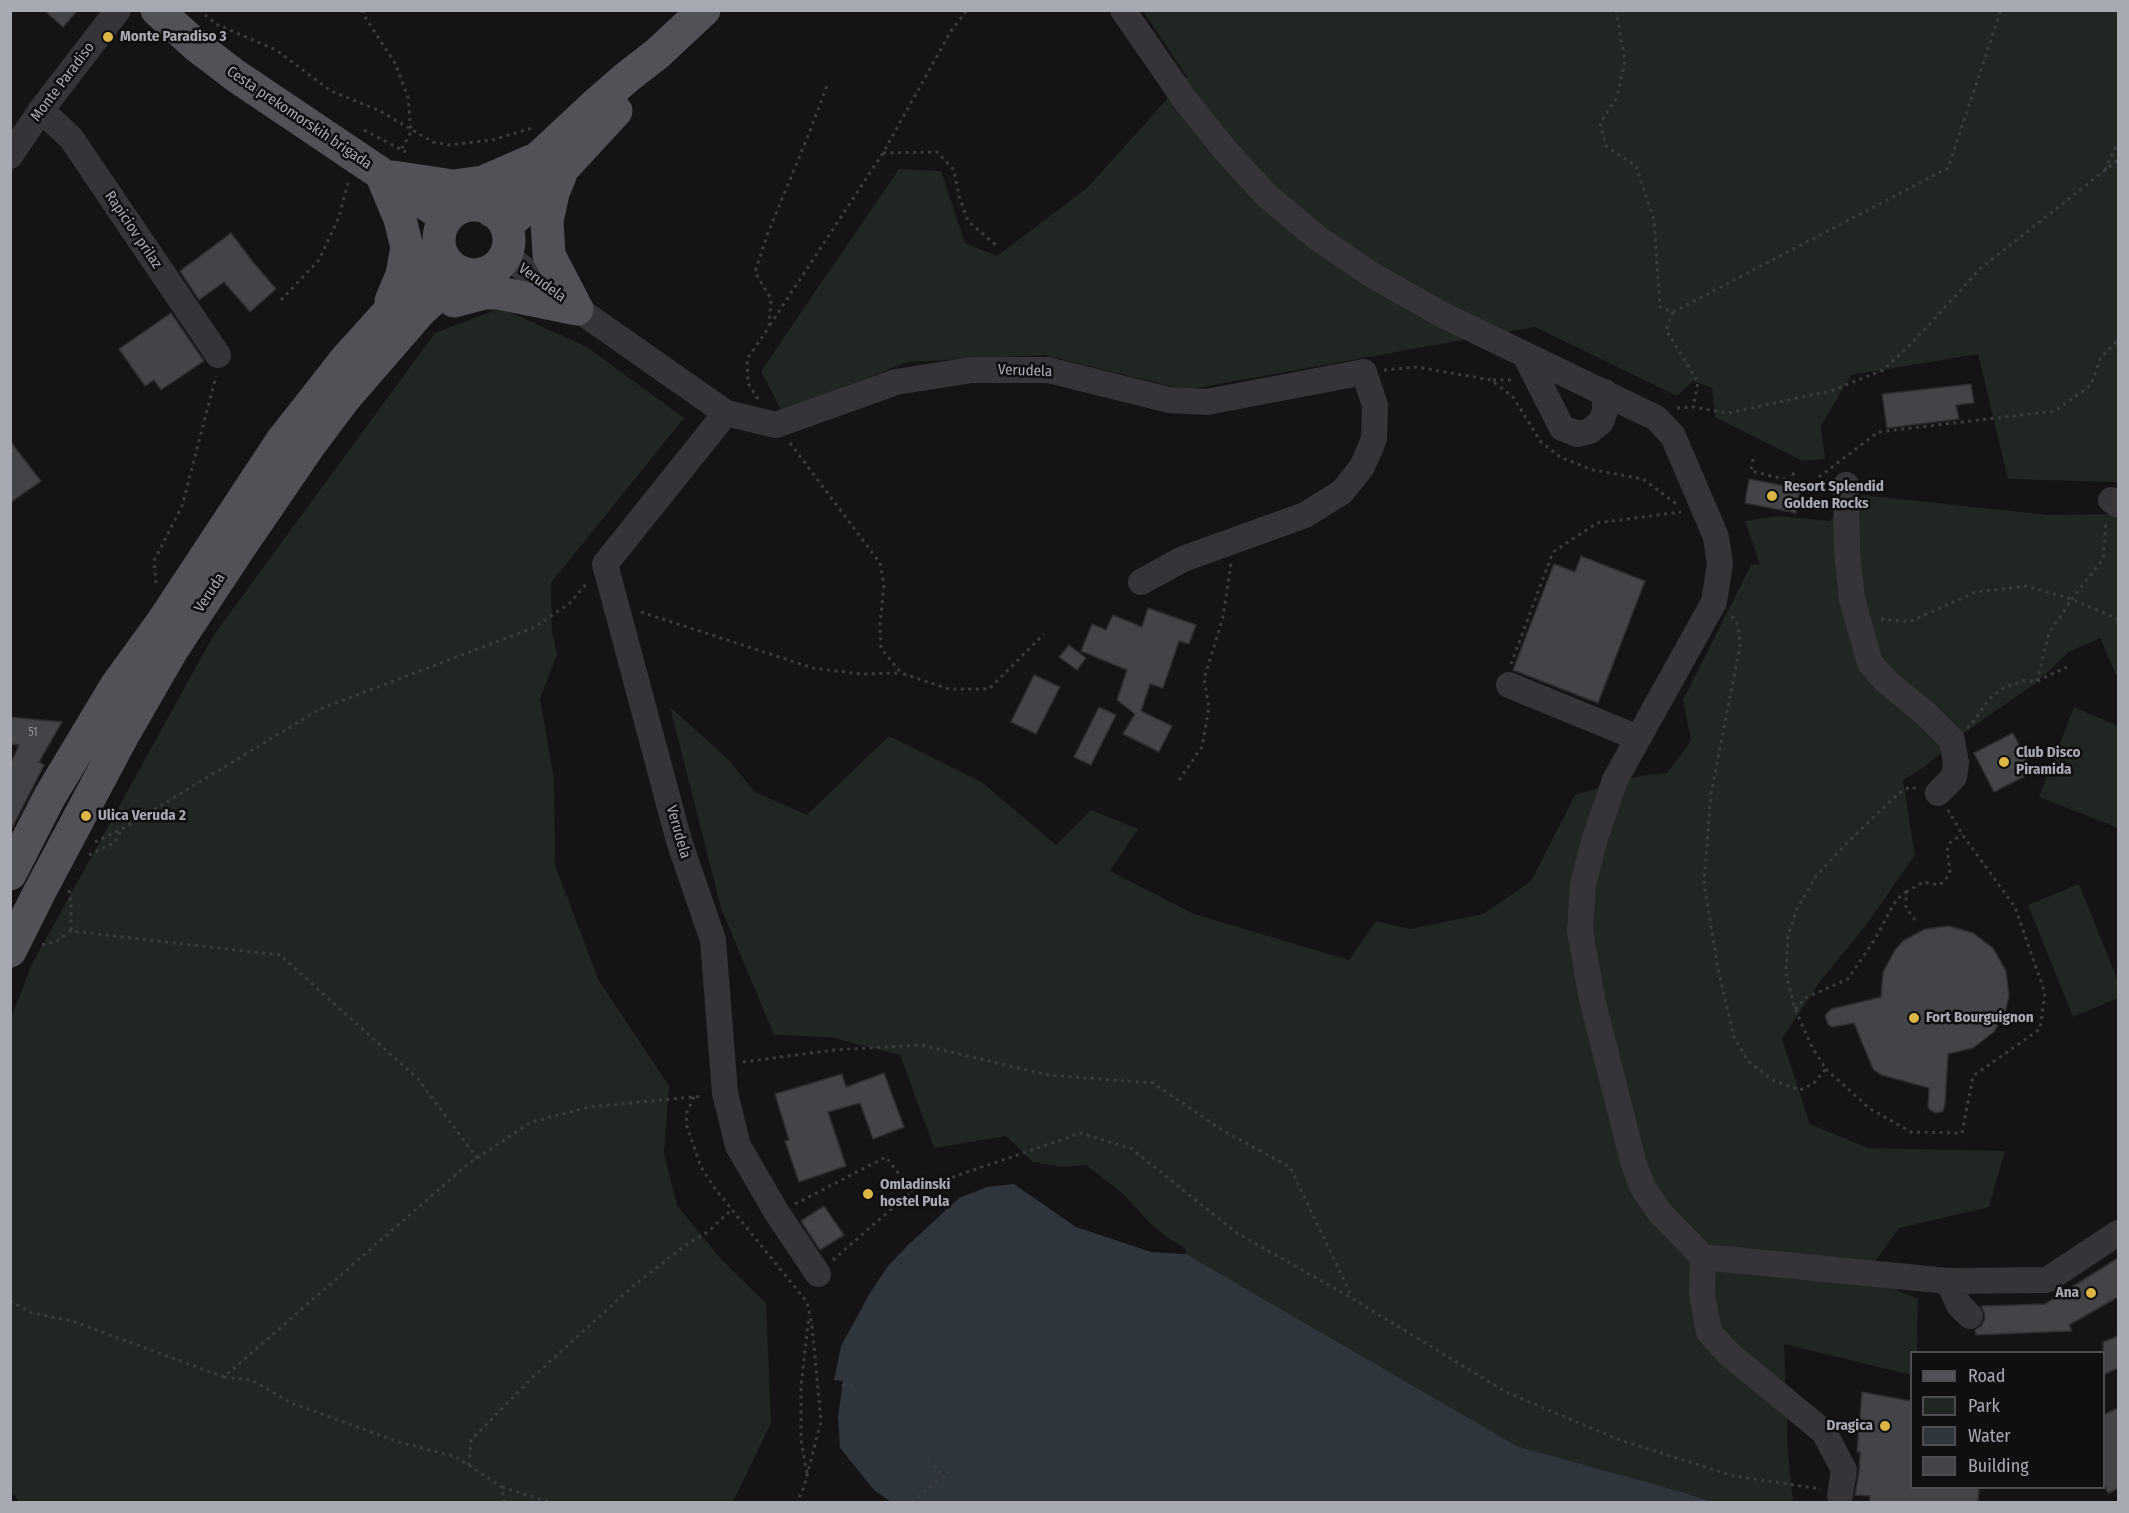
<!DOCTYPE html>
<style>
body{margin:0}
#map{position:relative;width:2129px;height:1513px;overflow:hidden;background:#141315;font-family:"Fira Sans Condensed",sans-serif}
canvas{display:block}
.frame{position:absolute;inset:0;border:12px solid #a7aab3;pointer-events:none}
.legend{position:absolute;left:1910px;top:1351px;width:195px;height:138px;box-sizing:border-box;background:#0f0e10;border:2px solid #4c4c51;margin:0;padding:8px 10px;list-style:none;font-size:18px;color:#a7aab3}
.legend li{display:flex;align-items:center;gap:12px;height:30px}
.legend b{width:30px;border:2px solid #4c4c51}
</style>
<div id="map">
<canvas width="2129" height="1513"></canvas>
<div class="frame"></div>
<ul class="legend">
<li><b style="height:8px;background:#515258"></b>Road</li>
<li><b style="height:16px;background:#202621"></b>Park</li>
<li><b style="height:16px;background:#2e353c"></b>Water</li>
<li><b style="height:16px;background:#434447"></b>Building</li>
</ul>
</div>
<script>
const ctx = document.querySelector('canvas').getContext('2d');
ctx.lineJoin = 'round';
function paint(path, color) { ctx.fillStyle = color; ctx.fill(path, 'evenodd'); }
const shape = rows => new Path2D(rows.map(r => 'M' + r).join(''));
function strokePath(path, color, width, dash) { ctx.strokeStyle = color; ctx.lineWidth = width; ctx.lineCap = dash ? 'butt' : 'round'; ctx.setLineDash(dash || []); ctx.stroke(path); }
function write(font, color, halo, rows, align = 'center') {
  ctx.font = font + ' "Fira Sans Condensed",sans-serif'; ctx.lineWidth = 5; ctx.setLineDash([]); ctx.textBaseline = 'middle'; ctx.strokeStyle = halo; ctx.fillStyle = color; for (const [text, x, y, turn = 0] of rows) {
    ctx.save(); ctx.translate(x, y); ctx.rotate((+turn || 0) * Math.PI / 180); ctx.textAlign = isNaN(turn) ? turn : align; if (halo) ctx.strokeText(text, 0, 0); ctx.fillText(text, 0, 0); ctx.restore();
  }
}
paint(shape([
 [1143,11,2118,11,2118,482,2008,479,1978,354,1851,375,1821,426,1825,459,1803,461,1715,417,1712,388,1693,381,1677,396,1535,327,1186,390,1044,355,907,362,782,412,761,371,899,169,941,171,965,243,997,256,1086,189,1187,77],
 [501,308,587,347,684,418,551,583,552,632,557,654,540,699,554,779,555,865,599,981,669,1086,664,1153,677,1205,721,1259,766,1303,771,1423,733,1502,20,1502,10,1490,10,1021,31,966,213,636,435,333],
 [1863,495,2049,515,2118,514,2118,679,2100,638,2069,652,2037,682,1960,736,1923,768,1903,780,1915,855,1864,928,1821,980,1782,1039,1810,1124,1868,1148,2005,1151,1989,1207,1899,1228,1865,1276,1918,1299,1917,1352,1912,1352,1911,1375,1784,1344,1788,1453,1793,1502,1712,1502,1679,1491,1517,1446,1186,1254,1185,1248,1168,1238,1151,1224,1122,1193,1086,1165,1062,1167,1033,1162,1006,1136,934,1148,900,1055,830,1037,774,1035,721,908,670,707,727,758,755,792,807,815,889,736,983,783,1056,845,1091,810,1138,829,1110,871,1194,914,1349,960,1376,921,1410,929,1483,914,1531,881,1575,795,1640,776,1667,773,1691,741,1683,700,1751,565,1760,564,1745,521,1779,516,1829,521],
 [2074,707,2118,726,2118,828,2039,797],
 [2079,884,2118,981,2118,998,2073,1017,2028,905]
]), '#202621');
paint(shape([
 [1014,1184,1076,1227,1151,1252,1186,1254,1517,1446,1679,1491,1712,1502,891,1502,874,1490,840,1448,838,1417,843,1381,834,1380,841,1346,870,1293,888,1266,908,1245,959,1198,987,1187]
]), '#2e353c');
const building = shape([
 [44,10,78,10,63,27,44,10],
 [231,233,253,262,276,289,250,312,224,282,199,300,180,271,231,233],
 [171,313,204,361,161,390,154,380,145,386,119,349,171,313],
 [1971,384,1974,403,1956,405,1959,419,1887,428,1882,394,1971,384],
 [10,441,41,481,10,503,10,441],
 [1749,479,1800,489,1796,513,1745,503,1749,479],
 [1581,556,1645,581,1598,703,1513,670,1554,564,1575,572,1581,556],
 [1148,608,1196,625,1189,644,1179,641,1163,688,1150,684,1141,711,1172,726,1159,752,1123,734,1135,714,1117,700,1127,670,1081,651,1092,624,1106,630,1113,615,1142,627,1148,608],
 [1069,645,1086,658,1077,670,1059,657,1069,645],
 [1034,675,1060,687,1036,734,1011,722,1034,675],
 [1099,707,1116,715,1091,765,1074,757,1099,707],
 [10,717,62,722,39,762,44,765,10,832,10,765,19,745,10,744,10,717],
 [2013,733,2033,772,1994,792,1974,753,2013,733],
 [1949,926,1973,933,1993,948,2006,971,2009,996,2006,1009,1994,1032,1973,1048,1948,1054,1945,1104,1943,1111,1936,1113,1930,1110,1928,1107,1929,1088,1881,1075,1873,1069,1854,1023,1832,1027,1828,1024,1825,1016,1831,1009,1881,997,1883,972,1895,950,1903,941,1925,929,1949,926],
 [884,1073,904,1127,873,1139,860,1103,828,1112,846,1166,799,1182,785,1141,789,1140,775,1094,842,1074,846,1087,884,1073],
 [824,1206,844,1235,820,1250,801,1221,824,1206],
 [2118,1258,2118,1297,2069,1325,2072,1331,1976,1335,1975,1330,1981,1326,1985,1319,1984,1312,1981,1306,2045,1304,2118,1258],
 [2118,1336,2118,1368,2103,1375,2103,1342,2118,1336],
 [1862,1392,1911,1401,1911,1488,1979,1488,1978,1503,1869,1503,1870,1496,1855,1495,1859,1472,1860,1452,1857,1452,1862,1392],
 [2118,1408,2118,1489,2108,1493,2103,1483,2103,1415,2118,1408]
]);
paint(building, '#434447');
strokePath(building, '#2e2e31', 1.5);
strokePath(shape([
 [199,10,216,24,276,50,331,91,380,111,433,142,449,145,492,140,532,128],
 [363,10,363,14,395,63,408,97,411,132,401,150],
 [1616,10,1625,61,1617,97,1600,123,1606,146,1636,166,1654,220,1660,307,1673,312,1666,330,1698,382,1693,407],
 [364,130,406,152],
 [883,153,937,152,954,170,959,196,968,221,998,247],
 [2105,170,2118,142],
 [281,300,319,260,339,217,348,183],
 [1673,312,1948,168,2001,10],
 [770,325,883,153,951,31,967,10],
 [1384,370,1417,367,1491,380,1513,397,1541,442,1560,457,1593,470,1643,479,1679,506],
 [1493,380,1513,380],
 [758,399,748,383,747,359,769,327,771,299,755,272,768,233,810,131,828,83],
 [1677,408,1693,407,1728,413,1831,391,1883,370,1912,343,1981,268,2118,160],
 [790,443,880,563,884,585,880,624,881,648,901,673,949,689,989,689,1044,634],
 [1753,459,1751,471,1792,481,1794,470],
 [1819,477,1878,432,2055,411,2091,385,2101,357,2118,340],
 [156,583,154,561,182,506,216,376],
 [641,612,813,668,861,674,901,673],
 [1732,616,1738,625,1740,646,1711,794,1704,883,1718,969,1734,1037,1748,1061,1774,1081,1800,1090,1813,1084,1826,1069,1812,1047,1795,1009,1786,973,1788,936,1797,909,1816,876,1849,841,1899,793,1910,787,1919,789],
 [1881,619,1909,622,1976,592,2026,586,2072,599,2118,619],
 [1511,664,1553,552,1597,523,1681,512],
 [2037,681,2049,633,2072,599,2103,559,2106,522],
 [1967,728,1972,724,1989,699,2005,687,2023,681,2037,681,2067,667],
 [1179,780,1202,747,1209,707,1204,679,1223,617,1231,563],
 [95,842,122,829,320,709,533,628,570,603,587,583],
 [89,855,114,843,121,831],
 [69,890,71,903,71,931],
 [1906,892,1923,882,1939,885,1945,881,1950,871,1947,850,1950,843,1962,834],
 [42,945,57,941,71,931,280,955,418,1079,477,1158],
 [1795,1009,1807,997,1848,979,1875,939,1891,909,1898,898,1906,892,1906,908,1916,921],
 [743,1062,834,1050,921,1045,1048,1075,1153,1083,1222,1130,1290,1167,1352,1297],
 [1826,1069,1869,1108,1911,1132,1962,1133,1973,1076,2040,1029,2045,993,2015,907,1962,834,1948,810],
 [694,1097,687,1112,686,1124,701,1167,716,1190,807,1302,812,1325,821,1421,804,1487,797,1502],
 [795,1204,886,1157,912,1191,1081,1133,1132,1149,1237,1233,1353,1299,1506,1392,1617,1439,1734,1476,1821,1489],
 [833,1260,912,1191],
 [10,1301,32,1313,72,1321,224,1377,468,1164,531,1122,589,1107,703,1096],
 [224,1377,252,1380,291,1403,399,1442,456,1457,502,1487,504,1502],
 [842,1385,853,1386],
 [928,1460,944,1476],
 [469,1465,471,1440,534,1376,633,1286,686,1245,709,1231,731,1210],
 [807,1473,801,1440,801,1387,809,1316],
 [502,1487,549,1502],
 [912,1502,951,1470]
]), '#3b3c40', 3, [3, 4.5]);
strokePath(shape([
 [1123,10,1185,100,1225,150,1267,196,1319,239,1372,275,1443,315,1656,418,1673,436,1716,537,1720,564,1714,602,1615,780,1595,838,1583,884,1580,931,1592,999,1633,1161,1642,1186,1660,1213,1703,1257,1702,1295,1709,1332,1729,1354,1824,1432,1844,1470,1840,1495],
 [41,110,71,138,218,355],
 [10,156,41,110,118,10],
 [506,255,549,289,726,413,776,425,896,382,972,370,1048,370,1169,400,1207,402,1364,372,1375,405,1374,439,1362,467,1342,492,1305,515,1183,559,1141,582],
 [1525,355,1562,428,1578,434,1590,431,1601,422,1605,411,1605,392],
 [726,413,605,564,679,841,713,940,725,1093,738,1146,777,1213,818,1274],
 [1846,485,1847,551,1852,599,1870,663,1887,682,1926,714,1952,740,1956,763,1954,777,1938,793],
 [2111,500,2118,505],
 [1509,685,1638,738],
 [1703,1257,1948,1281,2047,1280,2118,1233],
 [1948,1281,1959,1305,1970,1316]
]), '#353539', 26);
strokePath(shape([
 [157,10,198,47,236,76,447,218],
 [382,176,400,219,407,247,402,275,391,301],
 [560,176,553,193,547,221,549,255,577,309],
 [393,177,453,186,483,182,531,161],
 '439 240a35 35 0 1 1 70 0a35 35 0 1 1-70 0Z',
 [492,211,538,158,595,105,626,78,658,53,704,10],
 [506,226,530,204,616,111],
 [454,301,484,293,499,293,577,309],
 [10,874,50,796,116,686,161,624,281,442,347,358,441,254],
 [10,951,39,893,123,735,172,650,240,547,311,443,344,399,422,309,463,273]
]), '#515258', 33);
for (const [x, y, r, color] of [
 [108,37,6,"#dbb545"],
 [1772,496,6,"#dbb545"],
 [2004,762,6,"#dbb545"],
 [86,816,6,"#dbb545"],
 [1914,1018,6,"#dbb545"],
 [868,1194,6,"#dbb545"],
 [2091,1293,6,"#dbb545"],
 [1885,1426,6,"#dbb545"]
]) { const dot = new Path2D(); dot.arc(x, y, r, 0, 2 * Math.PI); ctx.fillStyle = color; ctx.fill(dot); strokePath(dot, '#0f0e10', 2); }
write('12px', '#8e9098', null, [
 ["51",33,733]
]);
write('bold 15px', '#a7aab3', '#0f0e10', [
 ["Monte Paradiso 3",120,37],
 ["Resort Splendid",1784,487],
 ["Golden Rocks",1784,504],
 ["Club Disco",2016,753],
 ["Piramida",2016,770],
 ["Ulica Veruda 2",98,816],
 ["Fort Bourguignon",1926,1018],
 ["Omladinski",880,1185],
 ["hostel Pula",880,1202],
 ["Ana",2079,1293,"right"],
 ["Dragica",1873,1426,"right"]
], 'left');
write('15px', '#a7aab3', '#0f0e10', [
 ["Monte Paradiso",63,82,-53],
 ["Cesta prekomorskih brigada",299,118,34],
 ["Rapiciov prilaz",133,230,56],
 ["Verudela",542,283,36],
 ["Verudela",1025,371,2],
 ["Veruda",210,593,-57],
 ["Verudela",678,832,74]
]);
</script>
